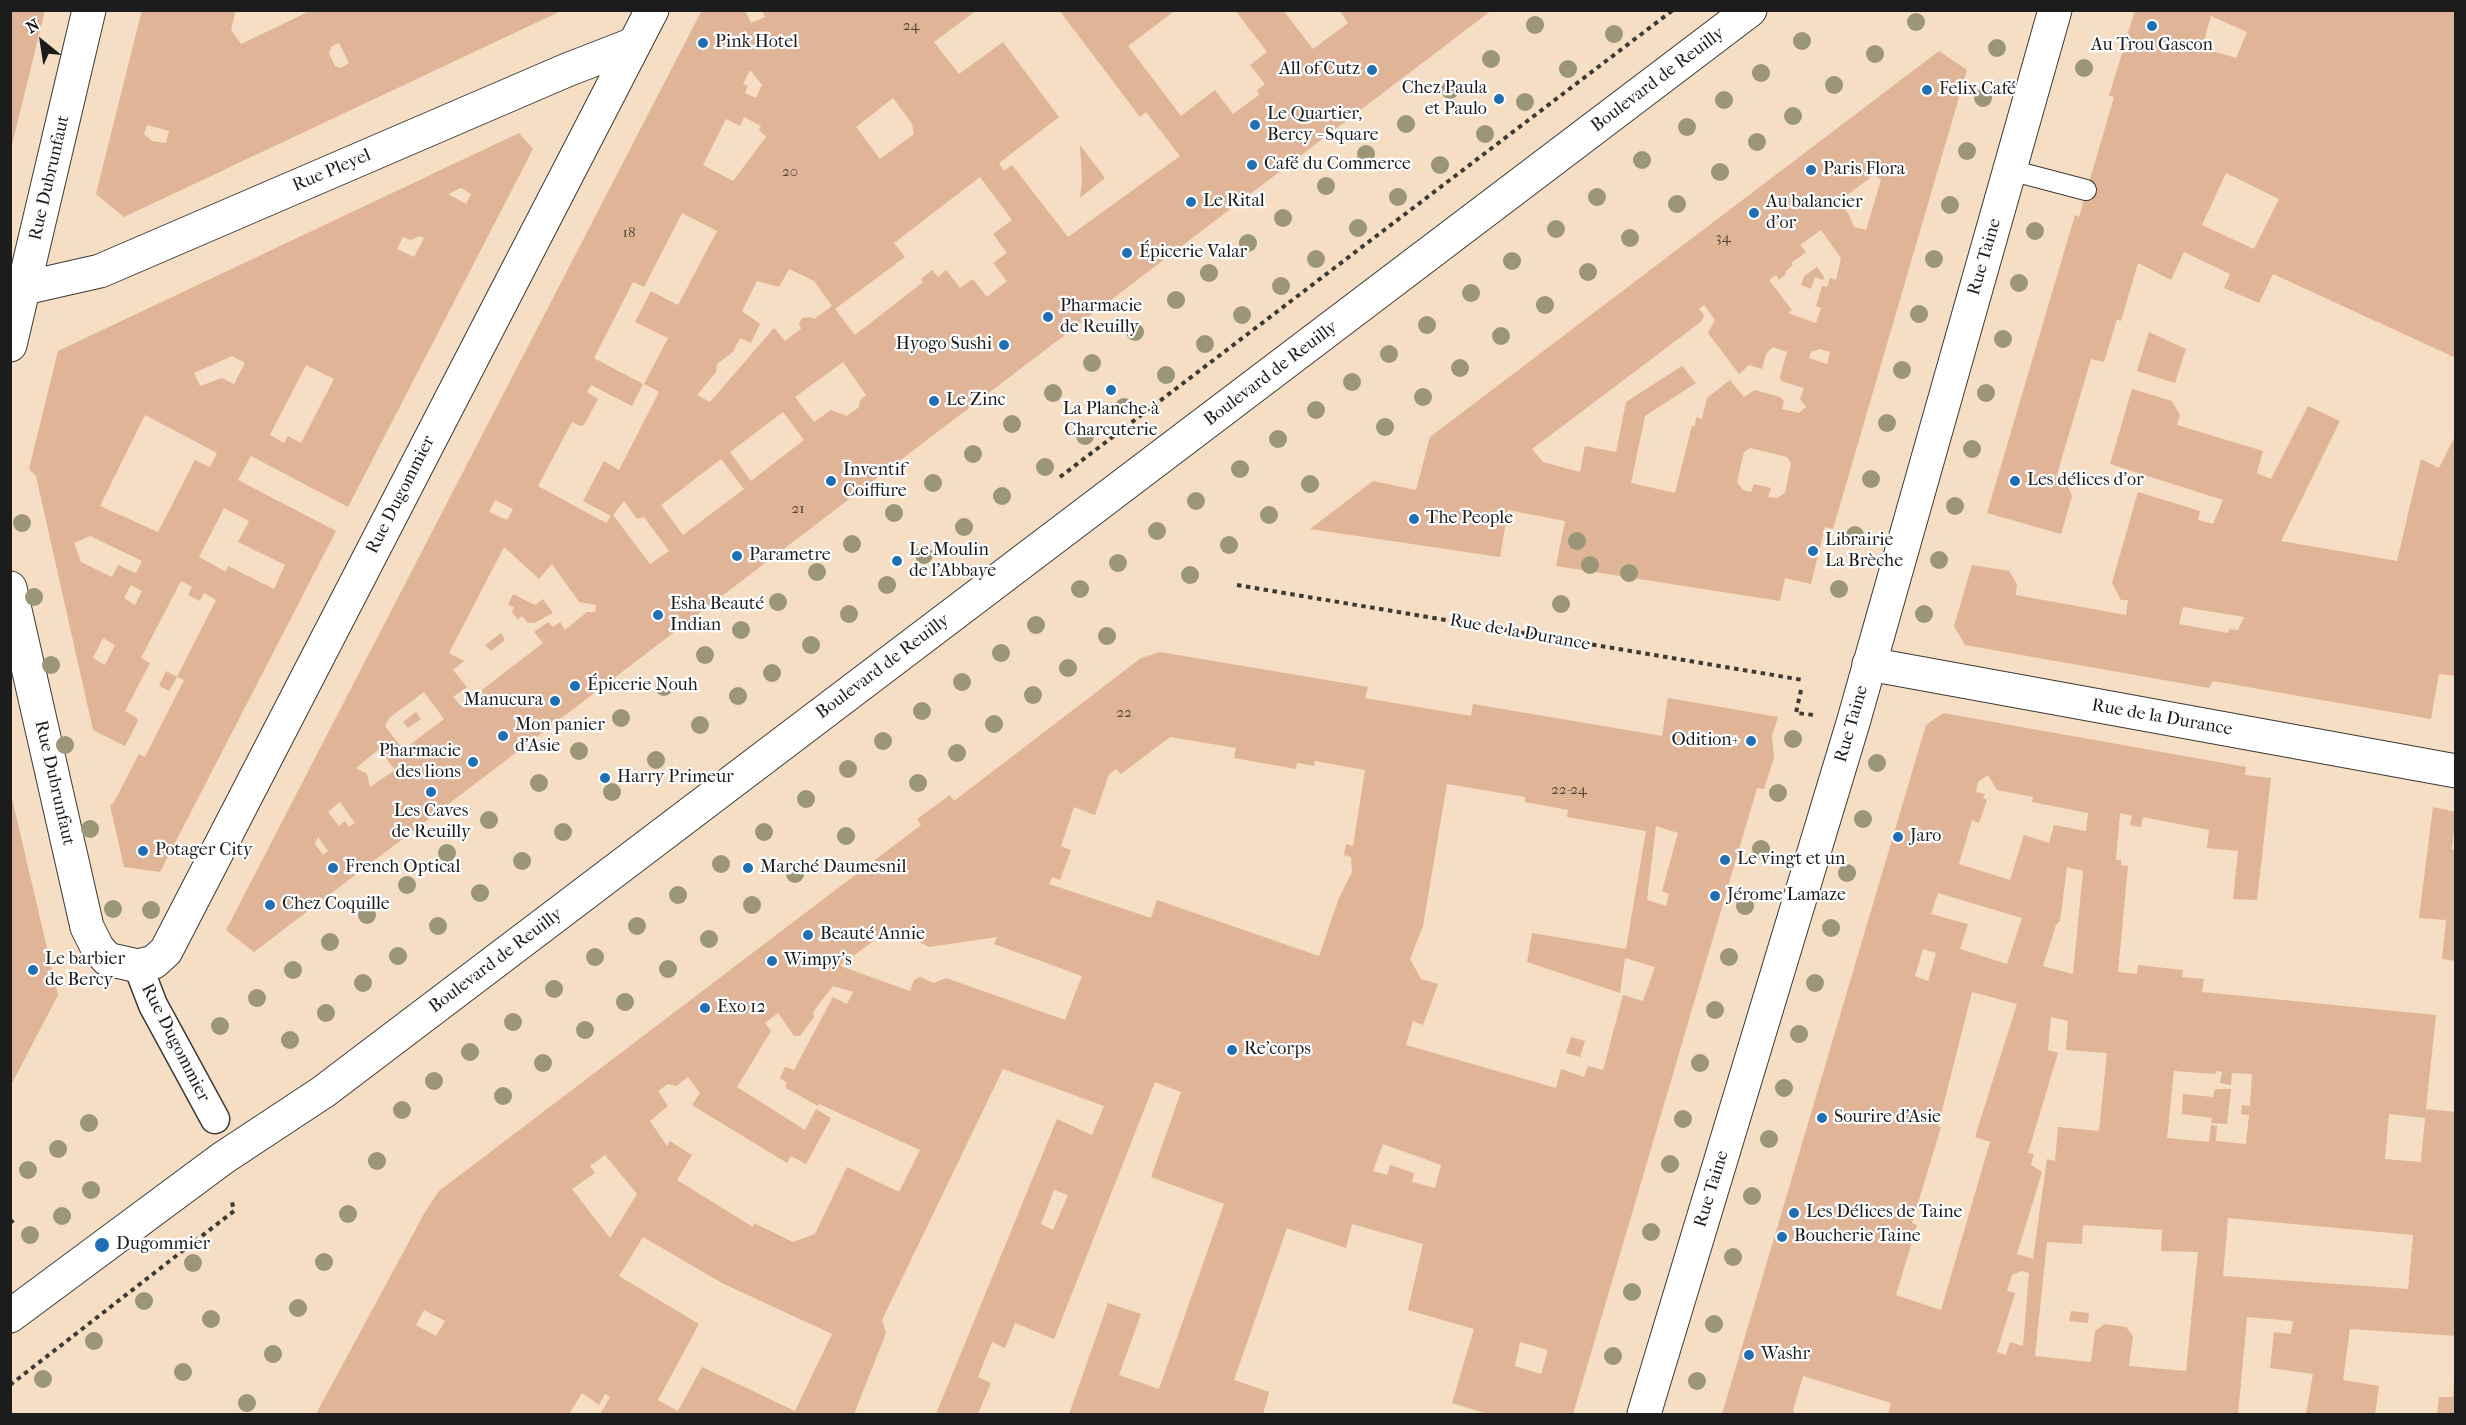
<!DOCTYPE html>
<meta charset="utf-8">
<style>
body{margin:0}
#map{position:relative;width:2466px;height:1425px;overflow:hidden;background:#f5dec3;font-family:"IM FELL French Canon",serif}
canvas{display:block}
.frame{position:absolute;inset:0;border:12px solid #1c1c1c;pointer-events:none}
.north{position:absolute;left:12px;top:12px;width:60px;height:60px;-webkit-text-stroke:4px #fff;paint-order:stroke;rotate:330deg;font-size:16px;font-weight:700;line-height:24px;text-align:center;color:#1c1c1c}
.north::after{content:'';display:block;margin:auto;width:21px;height:27px;background:#1c1c1c;clip-path:polygon(50% 0,100% 100%,50% 72%,0 100%)}
</style>
<div id="map">
<canvas width="2466" height="1425"></canvas>
<div class="frame"></div>
<div class="north">N</div>
</div>
<script>
const ctx = document.querySelector('canvas').getContext('2d');
ctx.lineJoin = 'round';
function paint(path, color) { ctx.fillStyle = color; ctx.fill(path, 'evenodd'); }
const shape = rows => new Path2D(rows.map(r => 'M' + r).join(''));
function strokePath(path, color, width, dash) { ctx.strokeStyle = color; ctx.lineWidth = width; ctx.lineCap = dash ? 'butt' : 'round'; ctx.setLineDash(dash || []); ctx.stroke(path); }
function write(font, color, halo, rows, align = 'center') {
  ctx.font = font + ' "IM FELL French Canon",serif'; ctx.lineWidth = 4.5; ctx.setLineDash([]); ctx.textBaseline = 'middle'; ctx.strokeStyle = halo; ctx.fillStyle = color; for (const [text, x, y, turn = 0] of rows) {
    ctx.save(); ctx.translate(x, y); ctx.rotate((+turn || 0) * Math.PI / 180); ctx.textAlign = isNaN(turn) ? turn : align; if (halo) ctx.strokeText(text, 0, 0); ctx.fillText(text, 0, 0); ctx.restore();
  }
}
paint(shape([
 [10,10,45,10,11,149,10,149],
 [142,10,236,10,231,30,241,44,312,10,563,10,124,217,96,194],
 [339,43,349,63,341,68,335,66,329,53,332,46],
 [147,125,169,131,166,143,152,141,144,134],
 [702,10,745,10,751,23,765,17,762,10,977,10,934,42,959,74,1003,42,1059,117,999,163,1004,171,1012,165,1068,237,1180,156,1146,112,1140,117,1059,10,1176,10,1128,46,1181,116,1215,90,1233,114,1259,95,1257,90,1265,84,1250,65,1267,52,1235,10,1283,10,1313,49,1348,23,1339,10,1492,10,254,952,226,930],
 [750,70,762,85,756,98,745,93,748,86,743,84],
 [893,98,912,124,914,134,880,159,856,127],
 [744,117,761,126,759,130,766,137,733,181,703,165,726,119,740,126],
 [980,177,1012,220,993,234,1007,253,993,263,1007,281,987,297,973,279,960,288,946,270,938,277,932,270,921,279,923,282,855,335,835,309,905,257,894,243],
 [682,213,717,231,678,305,651,291,635,322,668,338,644,384,659,392,619,470,604,461,583,501,611,516,606,523,538,486,572,422,580,426,584,425,598,399,587,392,591,385,632,406,643,384,594,358,633,282,644,287],
 [789,269,814,281,832,306,814,319,810,317,802,318,799,323,801,329,785,341,774,328,710,402,697,395,716,372,717,364,733,352,740,338,751,343,760,324,742,311,757,281,779,287],
 [843,362,866,395,860,400,859,407,847,416,831,410,814,422,795,397],
 [783,412,804,440,751,481,730,452],
 [721,459,744,489,683,535,661,505],
 [495,500,513,509,507,520,489,512],
 [624,501,637,519,644,517,669,551,650,564,613,515],
 [504,547,539,579,552,564,579,602,596,605,595,612,587,612,565,630,560,622,553,627,548,622,534,632,543,643,461,706,453,697,467,687,453,670,464,661,449,653],
 [424,692,444,719,403,750,385,726,389,718],
 [379,749,395,770,370,787,367,774,356,768],
 [340,802,355,823,349,827,345,821,339,826,328,812],
 [318,837,328,851,323,855,315,844],
 [2135,10,2456,10,2456,358,2273,274,2259,303,2224,288,2230,274,2184,252,2171,280,2138,263,2121,321,2117,319,2104,362,2091,359,2056,478,2066,482,2072,496,2061,534,1987,513,2075,215,2079,217,2114,97,2109,96],
 [2211,16,2247,32,2236,58,2202,48],
 [2226,173,2279,199,2254,249,2202,225],
 [1939,51,1967,70,1833,529,1825,527,1811,584,1785,578,1780,601,1556,566,1565,521,1508,510,1500,557,1310,529,1373,481,1416,490,1430,437],
 [1874,175,1881,180,1866,230,1854,227,1849,215,1839,201],
 [1821,230,1841,258,1836,280,1830,278,1827,287,1822,286,1816,306,1821,308,1816,323,1788,313,1792,310,1769,280,1776,275,1779,280,1786,274,1785,272,1793,265,1791,263,1806,252,1800,245],
 [1704,305,1715,320,1708,333,1739,374,1749,365,1762,369,1766,354,1773,347,1787,352,1780,377,1781,381,1804,388,1800,399,1806,407,1799,413,1782,409,1784,401,1780,397,1755,390,1744,397,1730,380,1707,398,1702,419,1696,417,1695,426,1692,426,1675,493,1631,483,1645,416,1696,383,1682,366,1626,402,1616,452,1585,446,1580,472,1543,462,1532,449,1702,321,1704,315,1699,309],
 [1820,349,1830,352,1827,364,1809,358,1811,352],
 [1750,448,1787,457,1791,463,1785,493,1777,498,1768,497,1771,488,1754,484,1751,492,1743,490,1737,482,1744,452],
 [519,133,533,149,348,507,251,456,238,480,336,531,160,872,124,867,110,805,113,804,139,754,145,757,184,680,177,677,216,600,204,593,200,601,188,595,192,587,181,581,141,658,150,663,125,711,137,718,138,721,125,746,93,730,36,476,29,469,58,351],
 [461,188,471,194,466,204,448,194],
 [419,236,424,238,414,257,397,249,403,237,411,240],
 [232,356,245,363,234,384,222,378,200,386,194,373],
 [306,365,334,379,301,443,288,436,284,443,270,435],
 [145,415,217,453,210,467,195,460,158,532,100,506],
 [224,508,249,521,238,542,285,565,274,589,228,566,226,572,199,557],
 [90,536,142,561,136,573,118,565,112,577,81,562,74,543],
 [131,585,142,591,135,605,124,598],
 [103,638,115,645,105,665,93,658],
 [1080,145,1105,178,1080,198,1082,181],
 [1817,267,1824,277,1823,280,1815,277,1811,289,1801,285,1804,276],
 [2149,332,2186,349,2175,383,2137,371],
 [2132,389,2172,401,2180,415,2177,425,2263,451,2257,473,2271,479,2308,406,2340,421,2281,541,2397,561,2421,459,2439,468,2456,434,2456,676,2439,674,2431,719,2213,681,2209,688,1965,645,1954,626,1972,565,2009,571,2017,584,2016,595,2126,615,2128,600,2121,600,2112,583,2138,492,2200,511,2198,520,2213,524,2223,500,2110,464],
 [2183,607,2244,617,2238,630,2229,629,2228,633,2179,624],
 [513,594,535,605,543,599,553,613,534,623,528,623,522,616,518,620,512,612,514,607,508,605],
 [501,633,505,640,491,651,485,645],
 [1160,652,1368,687,1365,698,1471,716,1473,704,1662,736,1668,698,1778,717,1772,736,1774,758,1764,789,1757,788,1573,1414,1488,1414,1452,1403,1474,1329,1408,1310,1423,1244,1352,1224,1346,1248,1287,1228,1234,1380,1269,1392,1263,1414,1069,1414,1108,1303,1141,1314,1119,1375,1159,1389,1224,1204,1151,1177,1181,1092,1155,1082,1054,1339,1015,1323,1005,1348,992,1342,978,1377,991,1383,978,1414,936,1414,1057,1119,1092,1135,1104,1106,1003,1069,882,1320,886,1333,854,1414,642,1414,637,1412,636,1414,600,1414,610,1397,605,1394,599,1405,582,1393,569,1414,316,1414,425,1212,439,1191,921,825,917,819,950,795,954,801,1141,658],
 [1170,737,1236,748,1234,758,1296,769,1297,763,1314,766,1315,761,1365,770,1353,846,1346,844,1344,855,1351,857,1352,872,1339,898,1319,956,1157,900,1151,918,1049,884,1052,877,1060,880,1071,850,1061,846,1074,807,1095,815,1109,774,1116,769,1121,774],
 [1447,784,1525,797,1525,802,1568,810,1567,817,1646,831,1626,949,1532,933,1527,962,1620,993,1625,958,1655,967,1643,1001,1623,995,1603,1070,1588,1066,1584,1077,1561,1069,1556,1088,1406,1045,1413,1021,1423,1025,1438,984,1421,979,1410,959,1423,926],
 [1656,826,1678,833,1662,891,1669,894,1666,906,1647,900],
 [909,929,921,943,929,947,997,937,994,944,1082,976,1065,1020,946,978,934,983,920,977,914,980,910,991,840,966,888,930,895,940],
 [833,986,853,992,847,1004,833,997,794,1070,785,1067,780,1078,786,1082,786,1088,818,1106,819,1104,920,1150,899,1192,847,1167,815,1234,793,1242,754,1223,753,1227,677,1180,692,1155,670,1141,667,1146,650,1121,668,1106,658,1091,668,1084,676,1086,688,1077,700,1093,692,1105,787,1163,791,1156,806,1164,831,1118,816,1109,805,1130,737,1087,771,1031,765,1023,778,1013,794,1036,800,1036,814,1017,813,1012],
 [1383,1144,1441,1165,1435,1188,1412,1182,1414,1173,1390,1165,1387,1175,1373,1171],
 [605,1155,637,1194,610,1238,572,1189,595,1173,590,1166],
 [1054,1190,1068,1195,1053,1230,1041,1224],
 [643,1237,722,1283,832,1334,795,1411,702,1367,678,1411,658,1400,699,1324,619,1276],
 [424,1310,445,1321,436,1336,416,1325],
 [1520,1342,1548,1350,1541,1374,1515,1366],
 [166,671,177,677,169,691,159,686],
 [416,712,421,719,408,728,403,722],
 [1943,713,2246,767,2245,775,2271,778,2257,900,2233,899,2238,851,2207,848,2209,830,2143,817,2141,827,2130,825,2132,816,2120,813,2116,860,2121,860,2121,865,2128,866,2118,972,2137,974,2138,965,2183,970,2182,977,2204,979,2202,992,2436,1015,2426,1109,2456,1112,2456,1336,2350,1329,2343,1380,2379,1386,2375,1414,2306,1414,2313,1374,2270,1368,2274,1332,2291,1334,2293,1321,2247,1317,2238,1414,1888,1414,1891,1403,1803,1376,1793,1410,1795,1414,1722,1414,1926,725],
 [1988,775,1997,790,2033,797,2032,802,2088,813,2086,831,2054,825,2049,843,2024,835,2010,880,1959,864,1972,820,1979,823,1987,800,1983,798,1985,794,1976,792,1978,782],
 [2067,867,2083,871,2073,974,2043,966,2056,925,2060,921],
 [1938,893,2022,918,2007,964,1960,949,1968,924,1931,914],
 [1923,949,1936,953,1928,981,1915,976],
 [1972,992,2017,1004,1975,1137,1990,1142,1941,1310,1896,1295,1917,1225,1912,1223,1941,1127,1938,1126],
 [2051,1017,2068,1021,2066,1050,2107,1053,2099,1131,2058,1127,2055,1161,2047,1159,2033,1259,2017,1254,2042,1172,2031,1165,2034,1154,2028,1153,2058,1053,2048,1050],
 [2174,1071,2216,1074,2216,1071,2222,1072,2220,1083,2231,1085,2232,1073,2252,1074,2250,1106,2242,1105,2241,1114,2249,1115,2246,1144,2216,1141,2217,1126,2211,1125,2209,1142,2167,1138],
 [2389,1114,2425,1118,2421,1162,2385,1159],
 [2228,1218,2413,1235,2408,1289,2223,1276],
 [2083,1225,2162,1230,2161,1251,2198,1252,2186,1371,2129,1366,2133,1336,2126,1327,2105,1324,2095,1331,2091,1362,2035,1356,2047,1242,2082,1244],
 [2022,1271,2029,1273,2023,1346,2010,1342,2006,1355,1997,1352,2015,1293,2007,1291,2012,1275],
 [10,790,58,995,10,1087],
 [2433,807,2456,812,2452,849,2456,850,2456,961,2442,959,2446,920,2419,918],
 [1571,1037,1585,1041,1580,1057,1566,1053],
 [2215,1089,2231,1089,2227,1124,2211,1123,2212,1118,2182,1114,2183,1094,2213,1097],
 [2071,1311,2089,1313,2088,1323,2069,1321],
 [2454,1377,2456,1414,2437,1414,2439,1397,2453,1397]
]), '#e0b496');
const service = shape([
 [2010,170,2086,190]
]);
const pedestrian = shape([
 [138,966,153,1005,215,1119]
]);
const minor = shape([
 [25,288,100,271,567,70,634,44],
 [10,345,89,10],
 [10,588,87,927,97,947,107,959,138,966,154,962,166,951,652,10],
 [1869,664,2456,771]
]);
const tertiary = shape([
 [1644,1414,1853,723,2055,10]
]);
const primary = shape([
 [10,1316,223,1158,323,1092,1750,10]
]);
strokePath(service, '#3d3935', 22);
strokePath(pedestrian, '#3d3935', 31);
strokePath(minor, '#3d3935', 35);
strokePath(tertiary, '#3d3935', 35);
strokePath(primary, '#3d3935', 35);
strokePath(shape([
 [1060,477,1673,10],
 [1237,585,1803,680],
 [1801,690,1796,713,1814,715],
 [10,1223,15,1219],
 [10,1385,234,1211,232,1202]
]), '#3d3935', 4, [4.5, 4.5]);
strokePath(service, '#fff', 20);
strokePath(pedestrian, '#fff', 28);
strokePath(minor, '#fff', 33);
strokePath(tertiary, '#fff', 33);
strokePath(primary, '#fff', 33);
ctx.fillStyle = '#9c9678';
for (const [x, y] of [
 [1916,22],
 [1535,25],
 [1614,34],
 [1802,41],
 [1997,48],
 [1875,54],
 [1491,59],
 [2084,68],
 [1568,69],
 [1761,73],
 [1834,85],
 [1450,90],
 [1983,98],
 [1724,100],
 [1525,102],
 [1793,116],
 [1406,124],
 [1687,127],
 [1485,134],
 [1757,142],
 [1967,151],
 [1366,154],
 [1642,160],
 [1440,165],
 [1720,172],
 [1326,186],
 [1398,197],
 [1597,197],
 [1677,204],
 [1950,205],
 [1283,218],
 [1358,228],
 [1556,229],
 [2035,231],
 [1630,238],
 [1248,243],
 [1316,259],
 [1934,259],
 [1512,261],
 [1588,272],
 [1209,273],
 [2019,283],
 [1281,286],
 [1471,293],
 [1176,300],
 [1545,305],
 [1919,314],
 [1242,315],
 [1427,325],
 [1135,332],
 [1501,336],
 [2003,339],
 [1205,344],
 [1389,354],
 [1092,363],
 [1460,368],
 [1902,370],
 [1166,375],
 [1352,382],
 [1053,393],
 [1986,393],
 [1423,397],
 [1124,407],
 [1316,410],
 [1887,423],
 [1012,424],
 [1385,427],
 [1085,436],
 [1278,439],
 [1972,449],
 [973,454],
 [1045,467],
 [1240,469],
 [1871,479],
 [933,483],
 [1310,484],
 [1002,496],
 [1196,501],
 [1955,506],
 [894,513],
 [1269,515],
 [22,523],
 [964,527],
 [1157,531],
 [1855,535],
 [1577,541],
 [852,544],
 [1229,545],
 [924,555],
 [1939,560],
 [1118,563],
 [1590,565],
 [817,572],
 [1629,573],
 [1190,575],
 [887,585],
 [1080,589],
 [1839,589],
 [34,597],
 [778,602],
 [1561,604],
 [849,614],
 [1924,614],
 [1036,625],
 [741,630],
 [1107,636],
 [811,645],
 [1001,653],
 [705,655],
 [51,665],
 [1068,668],
 [772,673],
 [962,682],
 [664,687],
 [1033,695],
 [738,696],
 [922,711],
 [621,718],
 [994,724],
 [700,725],
 [1793,739],
 [883,741],
 [65,745],
 [579,751],
 [957,753],
 [656,760],
 [1877,763],
 [848,769],
 [539,783],
 [918,783],
 [612,792],
 [1778,793],
 [806,799],
 [1863,819],
 [489,820],
 [90,829],
 [563,832],
 [764,832],
 [846,836],
 [1761,849],
 [447,853],
 [522,861],
 [721,864],
 [1847,873],
 [795,874],
 [407,885],
 [480,893],
 [678,895],
 [752,905],
 [1745,906],
 [113,909],
 [151,910],
 [367,915],
 [438,926],
 [637,926],
 [1831,928],
 [709,939],
 [330,942],
 [398,956],
 [595,957],
 [1729,957],
 [668,969],
 [293,970],
 [363,983],
 [1815,983],
 [554,989],
 [257,998],
 [625,1002],
 [1715,1010],
 [326,1013],
 [513,1022],
 [220,1026],
 [585,1030],
 [1799,1034],
 [290,1040],
 [470,1052],
 [543,1063],
 [1700,1063],
 [434,1081],
 [1784,1088],
 [503,1096],
 [402,1110],
 [1683,1119],
 [89,1123],
 [1769,1139],
 [58,1149],
 [377,1161],
 [1670,1164],
 [28,1170],
 [91,1190],
 [1752,1196],
 [348,1214],
 [62,1216],
 [1651,1232],
 [30,1235],
 [1733,1257],
 [324,1262],
 [193,1263],
 [1632,1292],
 [144,1301],
 [298,1308],
 [211,1319],
 [1714,1324],
 [94,1341],
 [273,1354],
 [1613,1356],
 [183,1372],
 [43,1379],
 [1697,1381],
 [247,1403]
]) { ctx.beginPath(); ctx.arc(x, y, 9, 0, 2 * Math.PI); ctx.fill(); }
for (const [x, y, r, color] of [
 [2152,26,6,"#1f6fb2"],
 [703,43,6,"#1f6fb2"],
 [1372,70,6,"#1f6fb2"],
 [1927,90,6,"#1f6fb2"],
 [1499,99,6,"#1f6fb2"],
 [1255,125,6,"#1f6fb2"],
 [1252,165,6,"#1f6fb2"],
 [1811,170,6,"#1f6fb2"],
 [1191,202,6,"#1f6fb2"],
 [1754,213,6,"#1f6fb2"],
 [1127,253,6,"#1f6fb2"],
 [1048,317,6,"#1f6fb2"],
 [1004,345,6,"#1f6fb2"],
 [1111,390,6,"#1f6fb2"],
 [934,401,6,"#1f6fb2"],
 [831,481,6,"#1f6fb2"],
 [2015,481,6,"#1f6fb2"],
 [1414,519,6,"#1f6fb2"],
 [1813,551,6,"#1f6fb2"],
 [737,556,6,"#1f6fb2"],
 [897,561,6,"#1f6fb2"],
 [658,615,6,"#1f6fb2"],
 [575,686,6,"#1f6fb2"],
 [555,701,6,"#1f6fb2"],
 [503,736,6,"#1f6fb2"],
 [1751,741,6,"#1f6fb2"],
 [473,762,6,"#1f6fb2"],
 [605,778,6,"#1f6fb2"],
 [431,792,6,"#1f6fb2"],
 [1898,837,6,"#1f6fb2"],
 [143,851,6,"#1f6fb2"],
 [1725,860,6,"#1f6fb2"],
 [333,868,6,"#1f6fb2"],
 [748,868,6,"#1f6fb2"],
 [1715,896,6,"#1f6fb2"],
 [270,905,6,"#1f6fb2"],
 [808,935,6,"#1f6fb2"],
 [772,961,6,"#1f6fb2"],
 [33,970,6,"#1f6fb2"],
 [705,1008,6,"#1f6fb2"],
 [1232,1050,6,"#1f6fb2"],
 [1822,1118,6,"#1f6fb2"],
 [1794,1213,6,"#1f6fb2"],
 [1782,1237,6,"#1f6fb2"],
 [102,1245,8,"#1f6fb2"],
 [1749,1355,6,"#1f6fb2"]
]) { const dot = new Path2D(); dot.arc(x, y, r, 0, 2 * Math.PI); ctx.fillStyle = color; ctx.fill(dot); strokePath(dot, '#fff', 2); }
write('15px', '#4d423a', null, [
 ["24",911,26],
 ["20",790,172],
 ["18",629,233],
 ["34",1723,238],
 ["21",798,509],
 ["22",1124,713],
 ["22-24",1569,790]
]);
write('18px', '#1c1c1c', '#fff', [
 ["Pink Hotel",715,43],
 ["Au Trou Gascon",2152,46,"center"],
 ["All of Cutz",1360,70,"right"],
 ["Chez Paula",1487,89,"right"],
 ["et Paulo",1487,110,"right"],
 ["Felix Café",1939,90],
 ["Le Quartier,",1267,115],
 ["Bercy - Square",1267,136],
 ["Café du Commerce",1264,165],
 ["Paris Flora",1823,170],
 ["Le Rital",1203,202],
 ["Au balancier",1766,203],
 ["d'or",1766,224],
 ["Épicerie Valar",1139,253],
 ["Pharmacie",1060,307],
 ["de Reuilly",1060,328],
 ["Hyogo Sushi",992,345,"right"],
 ["Le Zinc",946,401],
 ["La Planche à",1111,410,"center"],
 ["Charcuterie",1111,431,"center"],
 ["Inventif",843,471],
 ["Coiffure",843,492],
 ["Les délices d'or",2027,481],
 ["The People",1426,519],
 ["Librairie",1825,541],
 ["La Brèche",1825,562],
 ["Le Moulin",909,551],
 ["de l'Abbaye",909,572],
 ["Parametre",749,556],
 ["Esha Beauté",670,605],
 ["Indian",670,626],
 ["Épicerie Nouh",587,686],
 ["Manucura",543,701,"right"],
 ["Mon panier",515,726],
 ["d'Asie",515,747],
 ["Odition+",1739,741,"right"],
 ["Pharmacie",461,752,"right"],
 ["des lions",461,773,"right"],
 ["Harry Primeur",617,778],
 ["Les Caves",431,812,"center"],
 ["de Reuilly",431,833,"center"],
 ["Jaro",1910,837],
 ["Potager City",155,851],
 ["Le vingt et un",1737,860],
 ["French Optical",345,868],
 ["Marché Daumesnil",760,868],
 ["Jérome Lamaze",1727,896],
 ["Chez Coquille",282,905],
 ["Beauté Annie",820,935],
 ["Le barbier",45,960],
 ["de Bercy",45,981],
 ["Wimpy’s",784,961],
 ["Exo 12",717,1008],
 ["Re'corps",1244,1050],
 ["Sourire d'Asie",1834,1118],
 ["Les Délices de Taine",1806,1213],
 ["Boucherie Taine",1794,1237],
 ["Dugommier",116,1245],
 ["Washr",1761,1355]
], 'left');
write('18px', '#1c1c1c', '#fff', [
 ["Boulevard de Reuilly",1658,80,-37],
 ["Rue Pleyel",332,171,-23],
 ["Rue Dubrunfaut",50,178,-77],
 ["Rue Taine",1985,257,-74],
 ["Boulevard de Reuilly",1271,374,-37],
 ["Rue Dugommier",401,495,-63],
 ["Rue de la Durance",1520,633,10],
 ["Boulevard de Reuilly",883,667,-37],
 ["Rue de la Durance",2162,718,10],
 ["Rue Taine",1852,724,-74],
 ["Rue Dubrunfaut",54,783,77],
 ["Boulevard de Reuilly",496,961,-37],
 ["Rue Dugommier",175,1043,63],
 ["Rue Taine",1712,1189,-73]
]);
</script>
